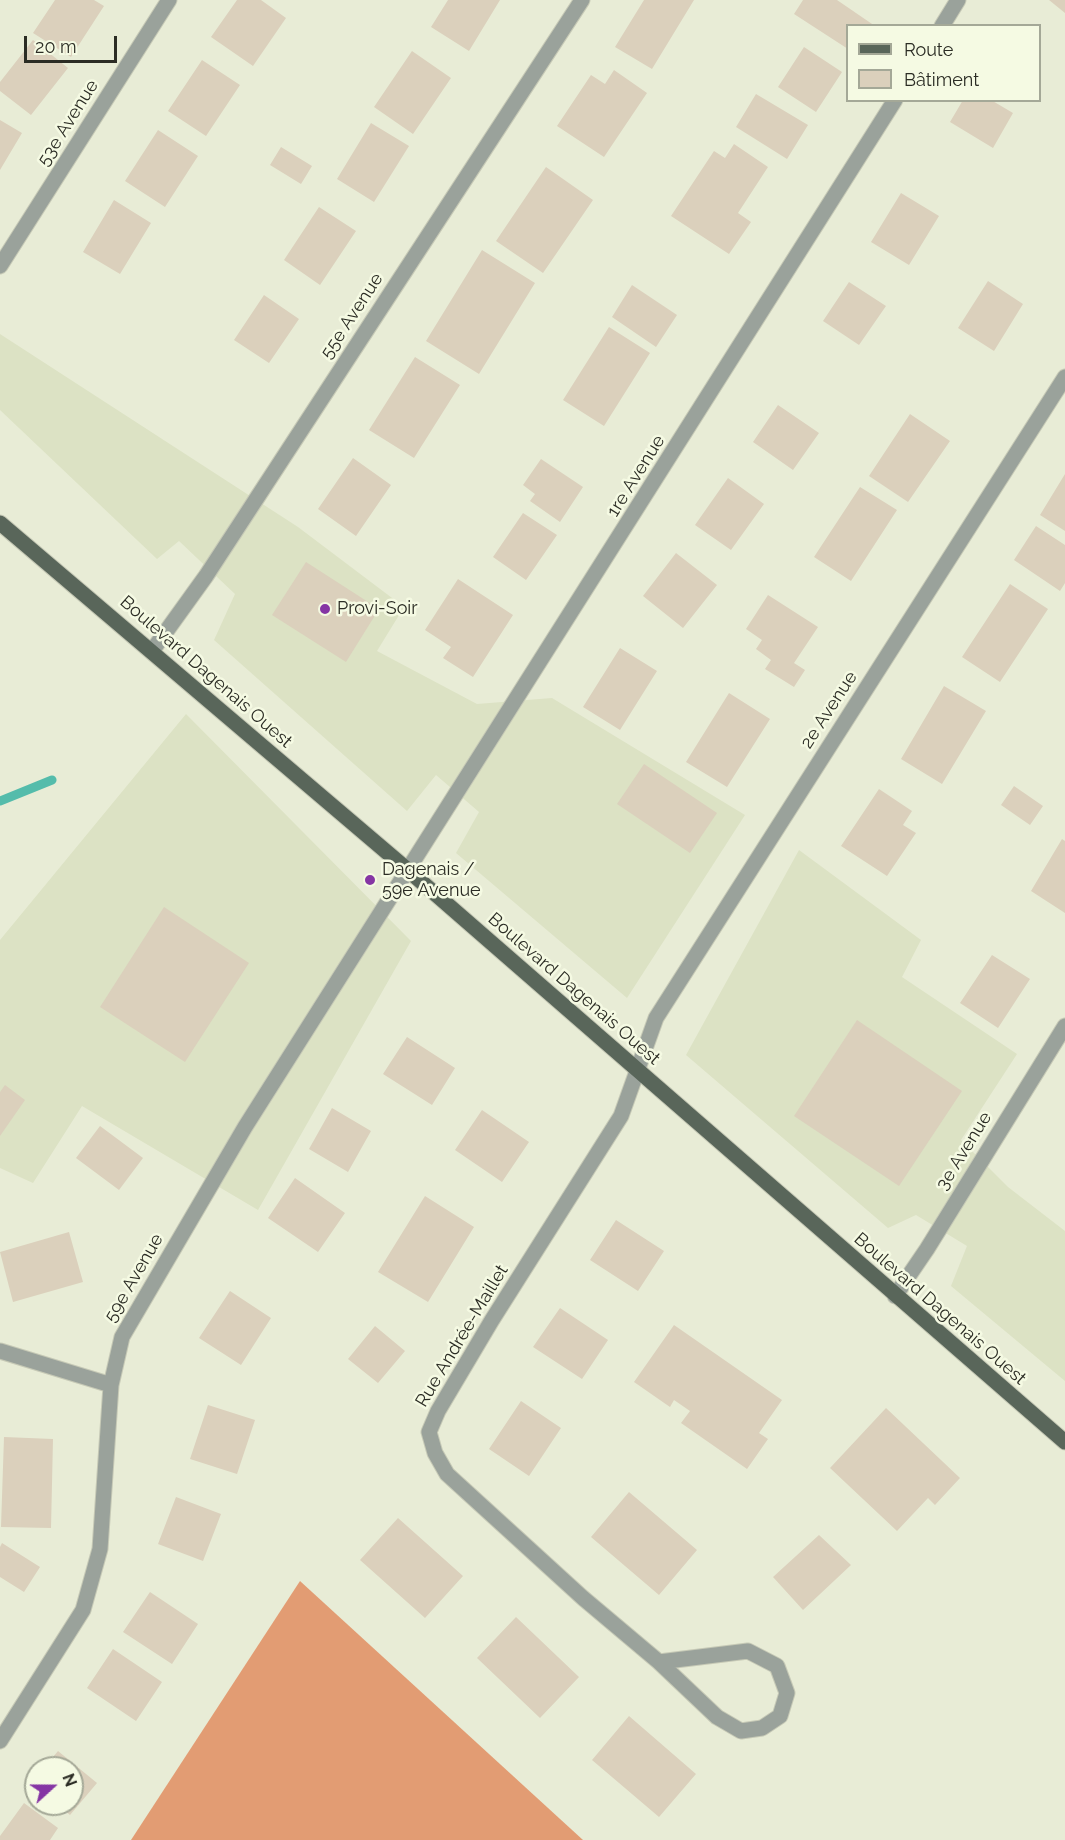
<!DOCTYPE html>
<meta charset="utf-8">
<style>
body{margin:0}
#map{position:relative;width:1065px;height:1840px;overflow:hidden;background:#e8ecd6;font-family:Raleway,sans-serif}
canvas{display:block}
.legend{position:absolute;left:846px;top:24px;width:195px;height:78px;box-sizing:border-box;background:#f5fae3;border:2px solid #a4a897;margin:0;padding:8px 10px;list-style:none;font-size:18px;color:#2b2c24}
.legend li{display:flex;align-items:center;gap:12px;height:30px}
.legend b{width:30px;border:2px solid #a4a897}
.north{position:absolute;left:24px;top:1756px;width:60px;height:60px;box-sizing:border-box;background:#f5fae3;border:2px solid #a4a897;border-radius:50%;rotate:69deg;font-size:16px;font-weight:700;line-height:24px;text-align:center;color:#2b2c24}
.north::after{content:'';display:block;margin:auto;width:21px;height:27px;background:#8535a4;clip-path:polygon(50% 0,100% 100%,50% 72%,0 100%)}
.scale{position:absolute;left:24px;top:36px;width:93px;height:27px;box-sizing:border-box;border:3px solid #2b2c24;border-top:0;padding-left:8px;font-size:18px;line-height:21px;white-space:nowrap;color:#2b2c24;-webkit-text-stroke:4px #f5fae3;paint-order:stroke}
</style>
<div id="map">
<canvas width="1065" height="1840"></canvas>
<ul class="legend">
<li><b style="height:8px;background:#59665a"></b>Route</li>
<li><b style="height:16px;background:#dbd0bc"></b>Bâtiment</li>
</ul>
<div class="north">N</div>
<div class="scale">20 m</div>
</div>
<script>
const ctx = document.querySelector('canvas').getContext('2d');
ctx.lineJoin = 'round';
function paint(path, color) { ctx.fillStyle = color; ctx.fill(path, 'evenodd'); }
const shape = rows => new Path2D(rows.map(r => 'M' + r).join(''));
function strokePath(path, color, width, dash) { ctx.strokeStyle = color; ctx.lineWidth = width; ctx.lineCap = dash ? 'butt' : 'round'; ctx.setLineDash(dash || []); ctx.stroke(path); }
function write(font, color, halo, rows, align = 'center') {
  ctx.font = font + ' Raleway,sans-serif'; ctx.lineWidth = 5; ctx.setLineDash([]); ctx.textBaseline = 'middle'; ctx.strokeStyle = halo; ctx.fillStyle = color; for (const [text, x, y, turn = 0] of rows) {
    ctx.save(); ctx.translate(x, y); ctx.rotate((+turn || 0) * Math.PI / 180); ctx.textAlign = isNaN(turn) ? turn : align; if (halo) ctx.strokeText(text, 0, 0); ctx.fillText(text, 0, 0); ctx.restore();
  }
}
paint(shape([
 [0,334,298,527,404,607,377,651,477,704,552,698,745,815,627,998,456,853,479,812,436,775,407,811,214,640,235,594,179,541,157,559,0,410],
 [186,714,411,941,258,1210,82,1106,33,1183,0,1168,0,940],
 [799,850,921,940,902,977,1017,1054,961,1140,1008,1187,1065,1231,1065,1381,951,1286,967,1246,916,1215,888,1228,686,1055]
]), '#dce2c4');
paint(shape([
 [300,1581,583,1840,131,1840]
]), '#e29c73');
strokePath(shape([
 [0,801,52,780]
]), '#54bcab', 9);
paint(shape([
 [55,0,94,0,104,6,71,57,33,33],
 [237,0,261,0,286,18,253,66,211,37],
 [448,0,500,0,469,51,431,27],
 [644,0,694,0,652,69,615,47],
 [803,0,837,0,875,26,848,26,848,49,794,14],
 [1049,0,1065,0,1065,13],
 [33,40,68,68,31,115,0,91,0,82],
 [804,47,842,72,816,112,778,87],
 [412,51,451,78,413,134,374,107],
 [202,60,240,85,206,136,168,111],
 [614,70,647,93,604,157,557,126,591,75,605,84],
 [756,94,808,125,787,159,736,127],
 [963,100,991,100,1013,113,993,148,950,122],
 [0,120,22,133,0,170],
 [371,123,409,146,374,202,337,179],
 [158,130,198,156,165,207,125,181],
 [734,144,768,167,738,213,751,222,729,254,671,216,714,151,725,158],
 [281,147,312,166,301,184,270,165],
 [546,167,593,200,543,273,496,241],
 [901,193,939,216,909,265,871,242],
 [114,200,151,223,120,274,83,252],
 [319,207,356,231,320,285,284,260],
 [482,250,535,283,479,374,426,341],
 [988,281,1023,304,994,351,958,328],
 [849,282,886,306,859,345,823,321],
 [632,285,677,315,656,347,612,317],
 [264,295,299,319,269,363,234,340],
 [609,327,650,353,604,426,563,400],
 [415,357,460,385,414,458,369,430],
 [778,405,819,433,793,470,753,442],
 [910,414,950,441,908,502,869,476],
 [353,458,391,485,356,536,318,509],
 [541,459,583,487,560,522,530,501,535,494,523,485],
 [1065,474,1065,531,1040,515],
 [728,478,764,504,731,550,695,525],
 [860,487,897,510,851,581,814,557],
 [523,513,557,535,526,580,493,557],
 [1036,526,1065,545,1065,583,1060,591,1014,560],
 [676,553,717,585,683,628,643,596],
 [306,562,379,609,346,662,272,615],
 [458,579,513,615,473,677,443,658,451,647,425,630],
 [1010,584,1048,609,1000,682,962,657],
 [768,595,818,627,794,663,805,670,794,687,765,669,771,660,756,649,762,640,746,629],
 [620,648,657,671,620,730,583,707],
 [944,686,986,711,942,784,901,759],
 [729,693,770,719,727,787,686,762],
 [644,764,717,813,690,853,617,804],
 [1014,786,1043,806,1030,825,1001,805],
 [879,789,912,811,903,825,916,833,887,876,841,846],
 [1062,839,1065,841,1065,913,1031,891],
 [164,907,249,963,185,1062,100,1007],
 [992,955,1030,979,998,1028,960,1003],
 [857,1020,962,1091,899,1186,794,1116],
 [407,1037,455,1068,432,1105,383,1074],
 [5,1085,25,1100,0,1136,0,1092],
 [332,1108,371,1131,348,1172,309,1149],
 [482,1110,529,1142,502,1182,455,1150],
 [100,1126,143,1158,119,1190,76,1158],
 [295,1178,345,1213,318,1252,268,1218],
 [425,1196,474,1227,428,1302,378,1272],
 [616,1220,664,1251,638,1291,590,1260],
 [69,1232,83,1282,13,1302,0,1252],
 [230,1291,271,1318,241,1365,199,1338],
 [560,1308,608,1340,582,1379,533,1347],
 [674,1325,782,1400,759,1433,768,1439,747,1469,681,1423,690,1411,674,1400,670,1407,634,1382],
 [375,1326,405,1351,378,1383,348,1359],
 [521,1401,561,1428,529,1476,489,1449],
 [208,1405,255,1420,237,1474,190,1459],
 [886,1408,960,1478,935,1505,928,1498,897,1531,830,1468],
 [4,1437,53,1439,51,1528,1,1527],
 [629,1492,697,1550,659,1595,591,1537],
 [176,1497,221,1514,203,1561,158,1544],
 [398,1518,463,1576,425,1618,360,1560],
 [819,1535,851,1565,803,1610,773,1577],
 [2,1543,40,1567,24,1592,0,1577,0,1547],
 [150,1592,198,1624,172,1664,123,1632],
 [516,1617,579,1677,540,1718,477,1658],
 [113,1649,162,1682,136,1721,87,1688],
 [629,1716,696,1774,659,1817,592,1760],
 [58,1751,97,1783,70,1815,57,1804,72,1804,72,1768,44,1768],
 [24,1803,58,1828,50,1840,0,1840,0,1836]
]), '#dbd0bc');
const minor = shape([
 [942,26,958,0],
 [0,266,169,0],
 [152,651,206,576,582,0],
 [895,1296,927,1249,1065,1026],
 [0,1351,111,1385],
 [659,1662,748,1651,777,1666,787,1693,780,1716,762,1728,741,1731,717,1717,659,1662,583,1598,447,1474,435,1453,429,1432,438,1411,492,1320,621,1116,656,1018,1065,377],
 [0,1741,83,1610,100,1549,111,1385,122,1337,245,1127,895,100]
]);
const major = shape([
 [0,523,409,871,1065,1442]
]);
strokePath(minor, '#c6c9b6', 17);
strokePath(major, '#c6c9b6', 17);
strokePath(minor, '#9aa29b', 15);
strokePath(major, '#59665a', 15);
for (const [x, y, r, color] of [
 [325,609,6,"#8535a4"],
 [370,880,6,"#8535a4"]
]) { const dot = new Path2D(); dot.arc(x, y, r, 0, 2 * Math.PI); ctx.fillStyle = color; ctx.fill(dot); strokePath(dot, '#f5fae3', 2); }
write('18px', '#2b2c24', '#f5fae3', [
 ["53e Avenue",68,123,-58],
 ["55e Avenue",352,316,-57],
 ["1re Avenue",636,476,-58],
 ["Boulevard Dagenais Ouest",206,672,41],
 ["2e Avenue",829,710,-57],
 ["Boulevard Dagenais Ouest",574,989,41],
 ["3e Avenue",964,1151,-58],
 ["59e Avenue",134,1278,-60],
 ["Boulevard Dagenais Ouest",940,1309,41],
 ["Rue Andrée-Maillet",462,1336,-59]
]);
write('18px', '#2b2c24', '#f5fae3', [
 ["Provi-Soir",337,609],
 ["Dagenais /",382,870],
 ["59e Avenue",382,891]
], 'left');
</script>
